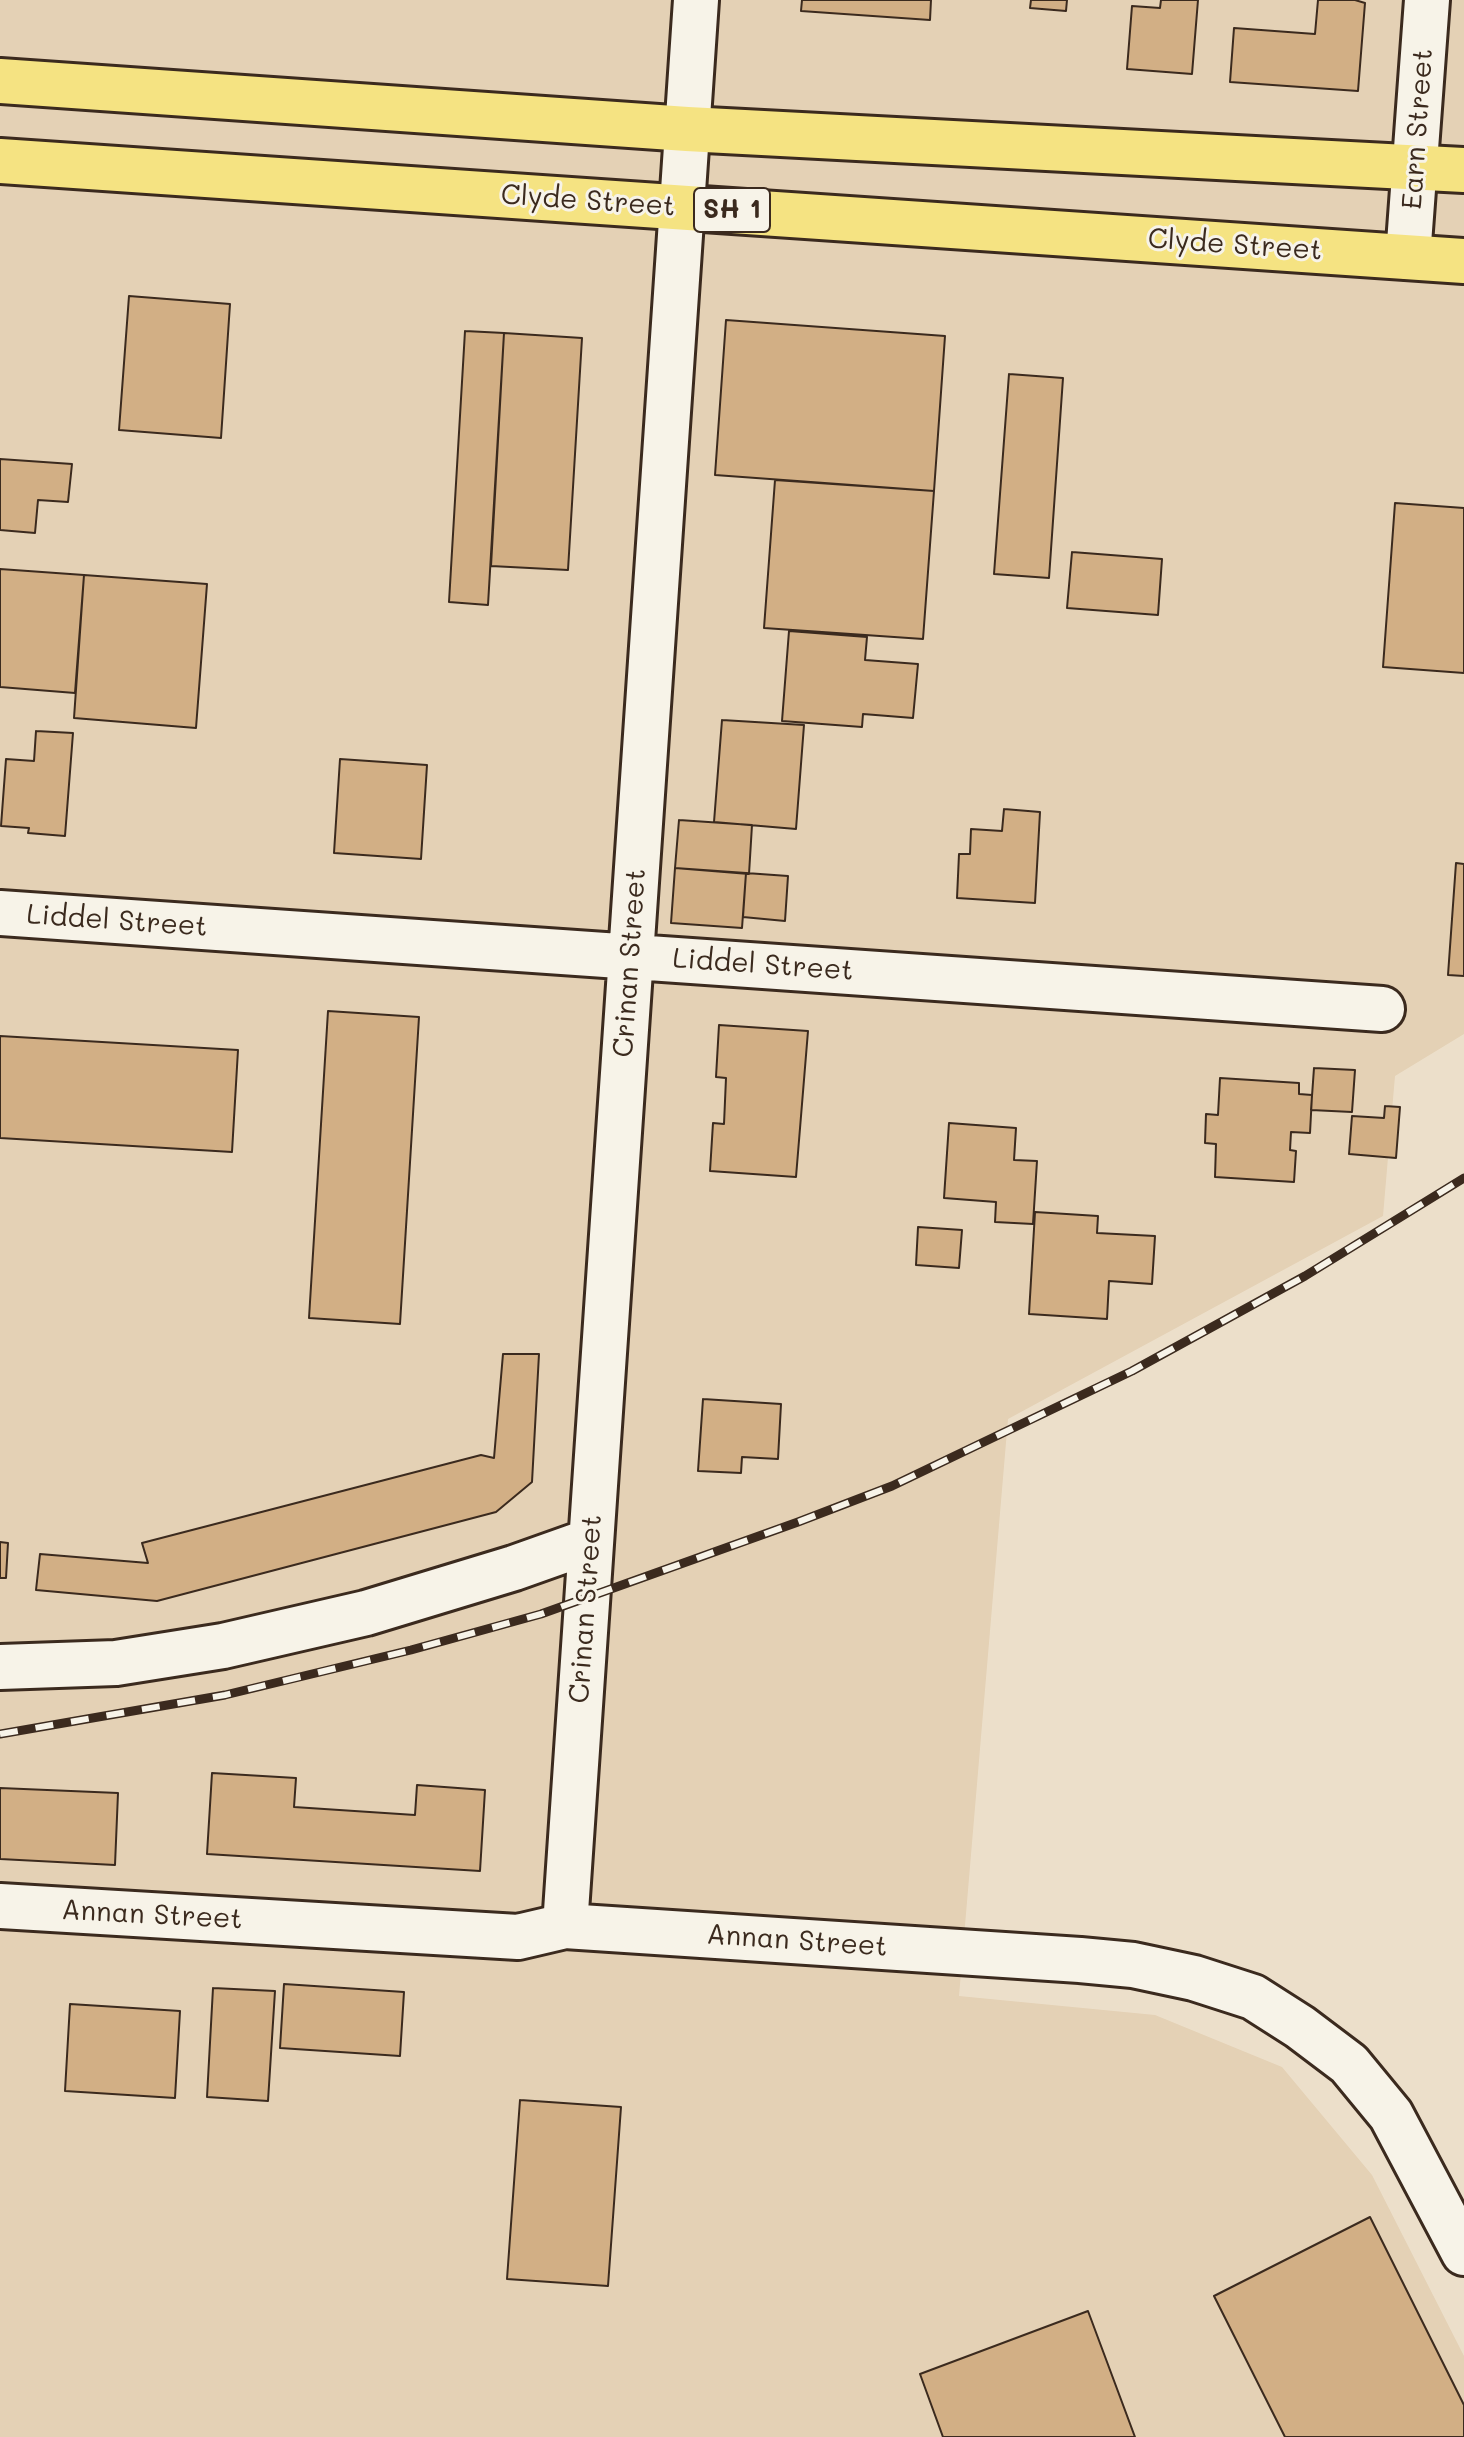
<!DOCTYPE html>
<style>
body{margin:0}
canvas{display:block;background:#ecdfca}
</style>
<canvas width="1464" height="2437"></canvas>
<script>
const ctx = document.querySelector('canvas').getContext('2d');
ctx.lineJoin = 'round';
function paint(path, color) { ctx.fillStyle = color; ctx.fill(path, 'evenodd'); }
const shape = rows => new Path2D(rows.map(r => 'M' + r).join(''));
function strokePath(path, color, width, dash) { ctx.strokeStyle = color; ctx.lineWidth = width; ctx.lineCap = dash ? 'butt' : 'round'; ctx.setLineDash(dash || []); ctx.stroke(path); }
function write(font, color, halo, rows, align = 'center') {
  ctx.font = font + ' Mali,sans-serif'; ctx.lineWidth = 6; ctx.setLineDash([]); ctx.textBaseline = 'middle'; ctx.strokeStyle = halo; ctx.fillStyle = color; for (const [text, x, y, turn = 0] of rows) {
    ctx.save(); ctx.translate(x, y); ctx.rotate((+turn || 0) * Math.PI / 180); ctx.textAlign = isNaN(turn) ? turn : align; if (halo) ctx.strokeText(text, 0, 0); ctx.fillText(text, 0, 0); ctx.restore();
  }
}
paint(shape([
 [0,0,1464,0,1464,1034,1395,1076,1383,1216,1008,1419,959,1996,1155,2015,1282,2067,1372,2175,1464,2356,1464,2437,0,2437]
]), '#e4d1b5');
const building = shape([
 [802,0,931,0,930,20,801,11,802,0],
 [1031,0,1067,0,1066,11,1030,8,1031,0],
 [1161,0,1198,0,1192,74,1127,69,1132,6,1160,8,1161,0],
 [1318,0,1355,0,1365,3,1358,91,1230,82,1234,28,1315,34,1318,0],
 [129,296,230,304,221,438,119,430,129,296],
 [726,320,945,336,934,491,715,475,726,320],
 [465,331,504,333,488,605,449,602,465,331],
 [504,333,582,338,568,570,491,566,504,333],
 [1009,374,1063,378,1049,578,994,574,1009,374],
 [0,459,72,464,68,502,38,500,35,533,0,530,0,459],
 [775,480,934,491,923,639,764,628,775,480],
 [1395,503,1464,508,1464,673,1383,667,1395,503],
 [1072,552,1162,559,1158,615,1067,608,1072,552],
 [0,569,84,575,75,693,0,687,0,569],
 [84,575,207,584,196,728,74,718,84,575],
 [789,631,867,637,865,660,918,664,913,718,863,714,862,727,782,721,789,631],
 [722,720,804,725,796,829,714,822,722,720],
 [36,731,73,733,65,836,28,833,29,828,1,826,6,759,34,761,36,731],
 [340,759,427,765,421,859,334,853,340,759],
 [1004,809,1040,812,1035,903,957,898,959,854,970,854,971,829,1002,831,1004,809],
 [679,820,752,825,749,874,675,868,679,820],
 [1456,863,1464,864,1464,976,1448,975,1456,863],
 [675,868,746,873,742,928,671,923,675,868],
 [746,873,788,876,785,921,743,917,746,873],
 [328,1011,419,1017,400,1324,309,1318,328,1011],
 [719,1025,808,1031,796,1177,710,1171,713,1123,724,1124,726,1078,716,1077,719,1025],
 [0,1036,238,1050,232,1152,0,1138,0,1036],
 [1314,1068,1355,1070,1352,1112,1311,1110,1314,1068],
 [1220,1078,1299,1083,1299,1094,1312,1095,1310,1133,1291,1132,1290,1150,1296,1151,1294,1182,1215,1177,1216,1144,1205,1143,1206,1114,1218,1115,1220,1078],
 [1385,1106,1400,1107,1396,1158,1349,1154,1352,1116,1384,1118,1385,1106],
 [949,1123,1016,1128,1014,1160,1037,1161,1033,1224,995,1222,996,1202,944,1198,949,1123],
 [1035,1212,1098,1216,1097,1233,1155,1236,1152,1284,1109,1281,1107,1319,1029,1314,1035,1212],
 [918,1227,962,1230,959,1268,916,1265,918,1227],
 [503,1354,539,1354,532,1482,496,1512,157,1601,36,1590,40,1554,148,1563,142,1543,481,1455,494,1458,503,1354],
 [703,1399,781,1404,778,1459,742,1457,741,1473,698,1471,703,1399],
 [0,1542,8,1543,6,1578,0,1578,0,1542],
 [212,1773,296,1778,294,1807,415,1815,417,1785,485,1790,480,1871,207,1854,212,1773],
 [0,1788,118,1793,115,1865,0,1859,0,1788],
 [284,1984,404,1992,400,2056,280,2048,284,1984],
 [213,1988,275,1991,268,2101,207,2097,213,1988],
 [70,2004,180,2011,175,2098,65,2091,70,2004],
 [520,2100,621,2107,608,2286,507,2279,520,2100],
 [1370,2217,1464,2405,1464,2437,1285,2437,1214,2296,1370,2217],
 [1088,2311,1135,2437,943,2437,920,2374,1088,2311]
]);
paint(building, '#d2af85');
strokePath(building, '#3b2a1e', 2);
const minor = shape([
 [1408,257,1427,0],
 [0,913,1382,1009],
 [0,1667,116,1663,223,1646,366,1613,514,1568,590,1541],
 [0,1906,518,1937,565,1926,1080,1960,1133,1965,1194,1978,1253,1997,1300,2027,1349,2064,1391,2115,1464,2253],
 [565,1926,696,0]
]);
const trunk = shape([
 [0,81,687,129,1464,170],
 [0,161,1464,261]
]);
strokePath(minor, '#3b2a1e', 50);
strokePath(trunk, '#3b2a1e', 50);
strokePath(minor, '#f7f3e8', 44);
strokePath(trunk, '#f5e382', 44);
const rail = shape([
 [0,1734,225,1695,411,1650,541,1614,798,1522,892,1486,1132,1371,1305,1276,1464,1178]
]);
strokePath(rail, '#3b2a1e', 9);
strokePath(rail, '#f7f3e8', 6, [18]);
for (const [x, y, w] of [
 [732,210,76]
]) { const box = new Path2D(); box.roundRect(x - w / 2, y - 22, w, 44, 6); ctx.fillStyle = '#f7f3e8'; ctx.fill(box); strokePath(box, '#3b2a1e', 2); }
write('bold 26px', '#3b2a1e', null, [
 ["SH 1",732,210]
]);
write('28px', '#3b2a1e', '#f7f3e8', [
 ["Earn Street",1418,129,-86],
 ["Clyde Street",588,201,4],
 ["Clyde Street",1235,245,4],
 ["Liddel Street",117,921,4],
 ["Crinan Street",630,963,-86],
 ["Liddel Street",763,965,4],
 ["Crinan Street",586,1609,-86],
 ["Annan Street",152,1915,3],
 ["Annan Street",797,1941,4]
]);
</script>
